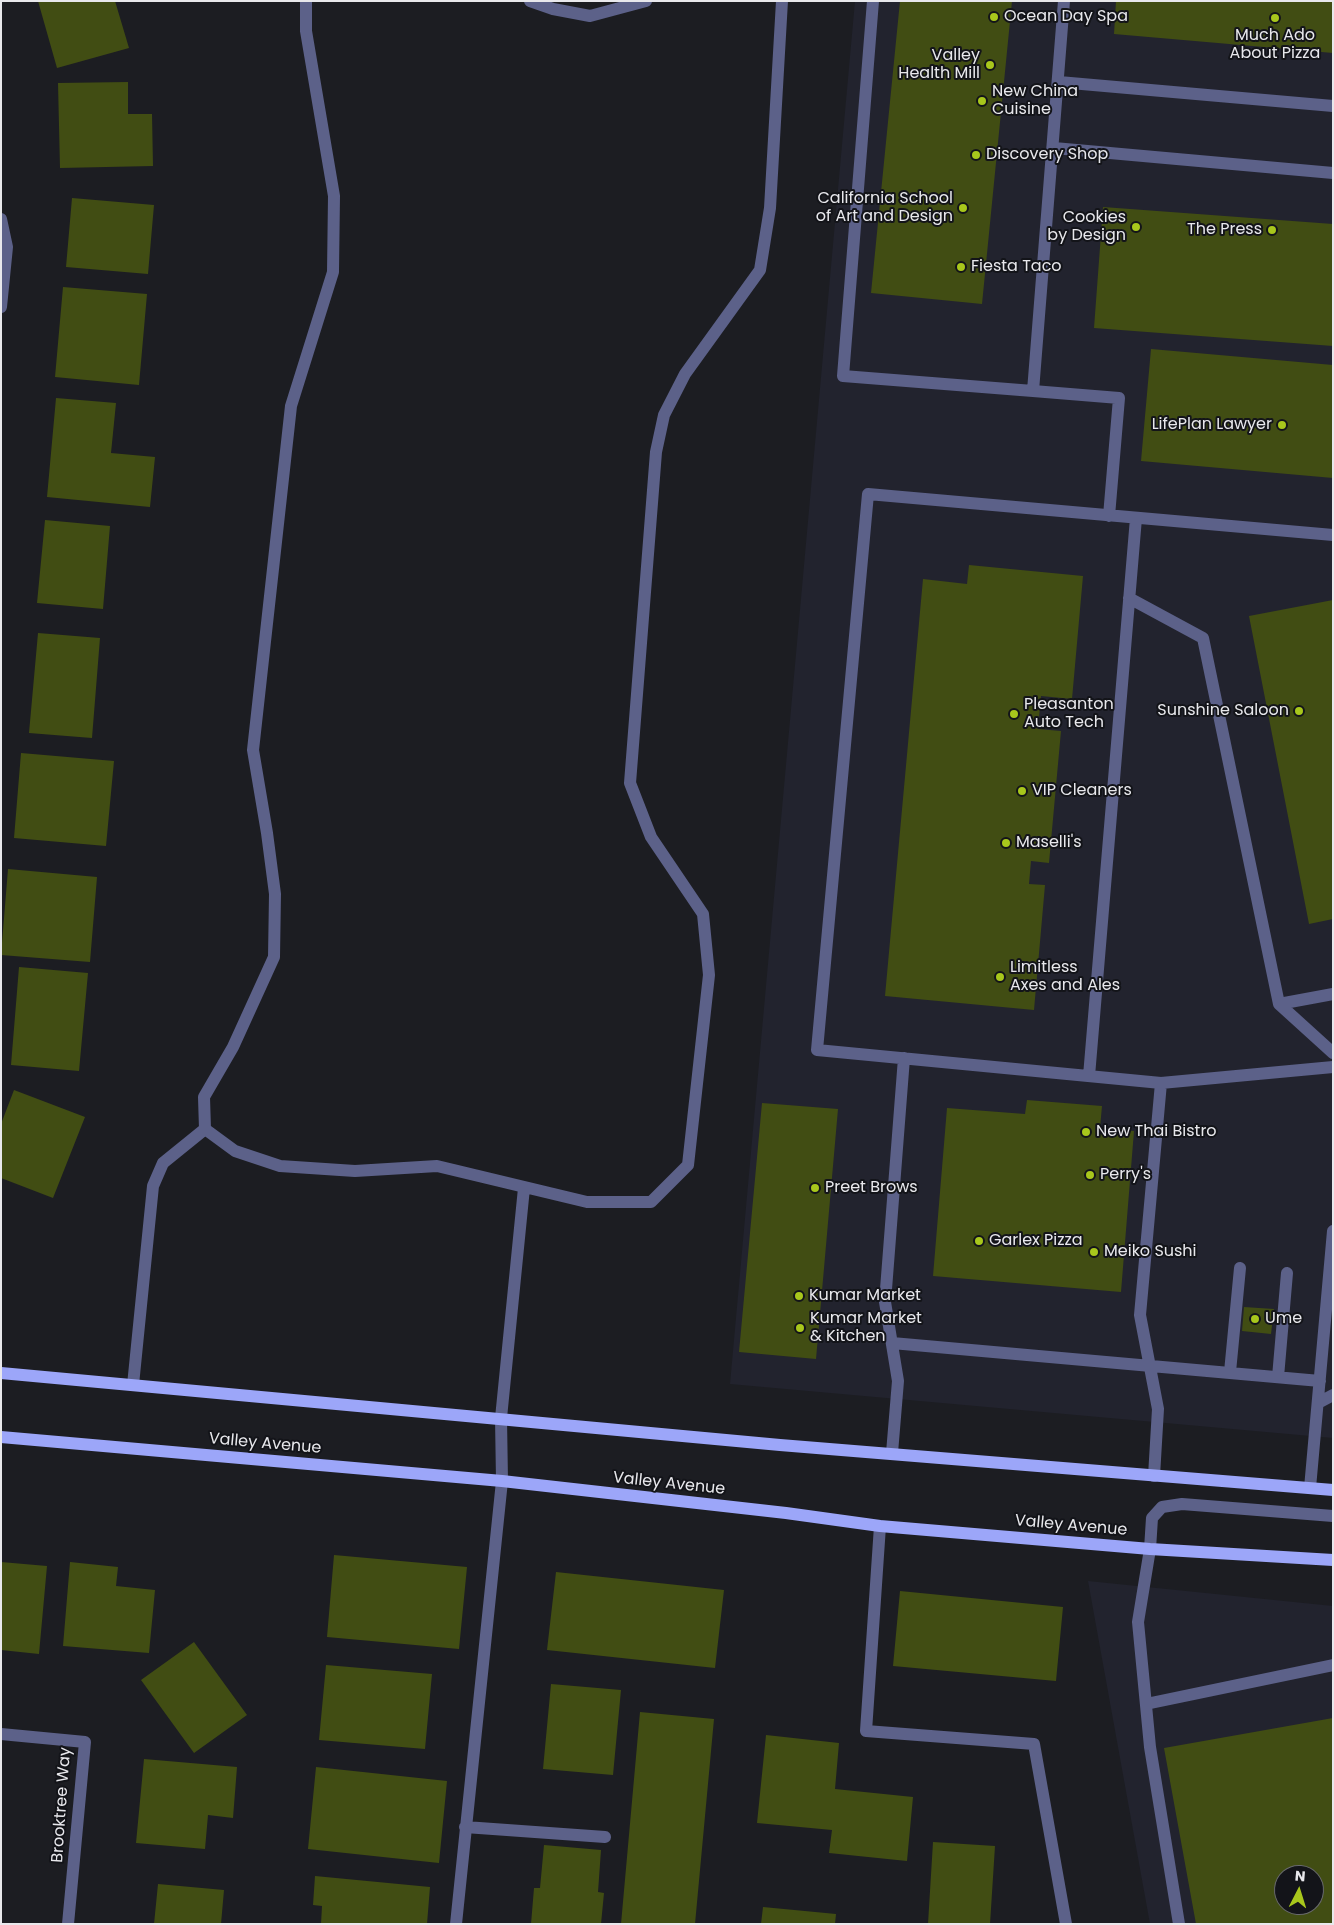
<!DOCTYPE html>
<style>
body{margin:0}
#map{position:relative;width:1334px;height:1925px;overflow:hidden;background:#1c1d22;font-family:Poppins,sans-serif}
canvas{display:block}
.frame{position:absolute;inset:0;border:2px solid #e8e8ec;pointer-events:none}
.north{position:absolute;left:1274px;top:1865px;width:50px;height:50px;box-sizing:border-box;background:#131419;border:1px solid #68696d;border-radius:50%;rotate:5deg;font-size:14px;font-weight:700;line-height:20px;text-align:center;color:#e8e8ec}
.north::after{content:'';display:block;margin:auto;width:18px;height:22px;background:#a8c71c;clip-path:polygon(50% 0,100% 100%,50% 72%,0 100%)}
</style>
<div id="map">
<canvas width="1334" height="1925"></canvas>
<div class="frame"></div>
<div class="north">N</div>
</div>
<script>
const ctx = document.querySelector('canvas').getContext('2d');
ctx.lineJoin = 'round';
function paint(path, color) { ctx.fillStyle = color; ctx.fill(path, 'evenodd'); }
const shape = rows => new Path2D(rows.map(r => 'M' + r).join(''));
function strokePath(path, color, width, dash) { ctx.strokeStyle = color; ctx.lineWidth = width; ctx.lineCap = dash ? 'butt' : 'round'; ctx.setLineDash(dash || []); ctx.stroke(path); }
function write(font, color, halo, rows, align = 'center') {
  ctx.font = font + ' Poppins,sans-serif'; ctx.lineWidth = 4; ctx.setLineDash([]); ctx.textBaseline = 'middle'; ctx.strokeStyle = halo; ctx.fillStyle = color; for (const [text, x, y, turn = 0] of rows) {
    ctx.save(); ctx.translate(x, y); ctx.rotate((+turn || 0) * Math.PI / 180); ctx.textAlign = isNaN(turn) ? turn : align; if (halo) ctx.strokeText(text, 0, 0); ctx.fillText(text, 0, 0); ctx.restore();
  }
}
paint(shape([
 [855,1,1333,1,1333,1438,730,1384],
 [1088,1581,1333,1606,1333,1924,1150,1924],
 [1284,1875,1314,1875,1314,1905,1284,1905]
]), '#22232e');
paint(shape([
 [38,1,115,1,129,48,57,68],
 [900,1,1012,1,982,304,871,293],
 [1116,1,1333,1,1333,53,1114,34],
 [128,82,128,114,152,114,153,166,60,168,58,83],
 [72,198,154,205,148,274,66,267],
 [1103,207,1333,224,1333,346,1094,328],
 [63,287,147,294,139,385,55,377],
 [1151,349,1333,365,1333,478,1141,461],
 [56,398,116,403,111,453,155,457,150,507,47,497],
 [45,520,110,526,103,609,37,603],
 [969,565,1083,576,1072,699,1041,696,1038,729,1061,731,1049,863,1031,861,1029,884,1045,885,1034,1010,885,996,923,579,967,584],
 [1333,600,1333,919,1309,924,1249,616],
 [38,633,100,638,92,738,29,733],
 [21,753,114,761,106,846,14,838],
 [8,869,97,877,90,962,1,955],
 [19,967,88,973,79,1071,11,1065],
 [14,1090,85,1117,53,1198,1,1178,1,1124],
 [1027,1100,1102,1106,1100,1128,1134,1131,1121,1292,933,1276,947,1108,1025,1114],
 [762,1103,838,1109,816,1359,739,1352],
 [1244,1307,1274,1309,1271,1334,1242,1331],
 [334,1555,467,1567,459,1649,327,1637],
 [1,1562,47,1566,39,1654,1,1650],
 [70,1562,118,1567,116,1586,155,1590,149,1653,63,1646],
 [556,1572,724,1590,715,1668,547,1650],
 [900,1591,1063,1607,1056,1681,893,1666],
 [194,1642,247,1715,194,1753,141,1680],
 [326,1665,432,1674,425,1749,319,1740],
 [551,1684,621,1690,613,1775,543,1769],
 [640,1712,714,1719,695,1924,621,1924],
 [1333,1718,1333,1924,1196,1924,1164,1748],
 [1284,1875,1314,1875,1314,1905,1284,1905],
 [766,1735,839,1743,835,1789,913,1797,907,1861,829,1853,832,1830,757,1823],
 [144,1759,237,1767,233,1818,208,1815,205,1849,136,1843],
 [316,1767,447,1781,439,1863,308,1849],
 [933,1842,995,1846,990,1924,928,1924],
 [544,1845,601,1850,598,1892,604,1893,601,1924,531,1924,534,1888,540,1888],
 [315,1876,430,1887,427,1924,321,1924,322,1906,313,1905],
 [158,1884,224,1890,221,1924,154,1924],
 [763,1907,836,1914,835,1924,761,1924]
]), '#414d13');
strokePath(shape([
 [306,1,306,31,334,196,333,272,291,406,253,750,267,833,275,894,274,957,233,1047,204,1097,205,1129,235,1151,280,1166,355,1171,437,1166,587,1202,651,1202,688,1165,709,975,703,914,651,837,630,783,656,452,664,415,685,374,760,270,770,208,782,1],
 [530,1,553,9,590,16,646,1],
 [873,1,843,376,1033,391],
 [1064,1,1033,391,1119,398,1109,516],
 [1059,82,1333,106],
 [1054,148,1333,173],
 [1,219,7,247,1,307],
 [1333,535,868,494,817,1050,1161,1083,1333,1067],
 [1129,598,1203,638,1279,1004,1333,1053],
 [1279,1004,1333,994],
 [1089,1076,1136,518],
 [892,1343,1320,1381],
 [1230,1372,1240,1268],
 [1278,1377,1287,1273],
 [133,1385,153,1186,163,1163,205,1129],
 [1318,1403,1333,1395],
 [892,1453,898,1381,885,1302,904,1058],
 [1154,1476,1158,1409,1140,1315,1161,1083],
 [1310,1488,1333,1231],
 [880,1526,866,1731,1034,1744,1066,1924],
 [1146,1704,1333,1665],
 [1,1734,85,1742,68,1924],
 [465,1827,605,1837],
 [456,1924,502,1481,501,1418,524,1188],
 [1179,1924,1150,1747,1138,1622,1150,1549,1152,1518,1162,1507,1182,1504,1333,1516]
]), '#5c6189', 12);
strokePath(shape([
 [1,1373,780,1445,1333,1490],
 [1,1437,502,1481,786,1513,880,1526,1150,1549,1333,1560]
]), '#9ca6f9', 12);
for (const [x, y, r, color] of [
 [994,17,5,"#a8c71c"],
 [1275,18,5,"#a8c71c"],
 [990,65,5,"#a8c71c"],
 [982,101,5,"#a8c71c"],
 [976,155,5,"#a8c71c"],
 [963,208,5,"#a8c71c"],
 [1136,227,5,"#a8c71c"],
 [1272,230,5,"#a8c71c"],
 [961,267,5,"#a8c71c"],
 [1282,425,5,"#a8c71c"],
 [1299,711,5,"#a8c71c"],
 [1014,714,5,"#a8c71c"],
 [1022,791,5,"#a8c71c"],
 [1006,843,5,"#a8c71c"],
 [1000,977,5,"#a8c71c"],
 [1086,1132,5,"#a8c71c"],
 [1090,1175,5,"#a8c71c"],
 [815,1188,5,"#a8c71c"],
 [979,1241,5,"#a8c71c"],
 [1094,1252,5,"#a8c71c"],
 [799,1296,5,"#a8c71c"],
 [1255,1319,5,"#a8c71c"],
 [800,1328,5,"#a8c71c"]
]) { const dot = new Path2D(); dot.arc(x, y, r, 0, 2 * Math.PI); ctx.fillStyle = color; ctx.fill(dot); strokePath(dot, '#131419', 2); }
write('16px', '#e8e8ec', '#131419', [
 ["Ocean Day Spa",1004,17],
 ["Much Ado",1275,36,"center"],
 ["About Pizza",1275,54,"center"],
 ["Valley",980,56,"right"],
 ["Health Mill",980,74,"right"],
 ["New China",992,92],
 ["Cuisine",992,110],
 ["Discovery Shop",986,155],
 ["California School",953,199,"right"],
 ["of Art and Design",953,217,"right"],
 ["Cookies",1126,218,"right"],
 ["by Design",1126,236,"right"],
 ["The Press",1262,230,"right"],
 ["Fiesta Taco",971,267],
 ["LifePlan Lawyer",1272,425,"right"],
 ["Pleasanton",1024,705],
 ["Auto Tech",1024,723],
 ["Sunshine Saloon",1289,711,"right"],
 ["VIP Cleaners",1032,791],
 ["Maselli's",1016,843],
 ["Limitless",1010,968],
 ["Axes and Ales",1010,986],
 ["New Thai Bistro",1096,1132],
 ["Perry's",1100,1175],
 ["Preet Brows",825,1188],
 ["Garlex Pizza",989,1241],
 ["Meiko Sushi",1104,1252],
 ["Kumar Market",809,1296],
 ["Kumar Market",810,1319],
 ["& Kitchen",810,1337],
 ["Ume",1265,1319]
], 'left');
write('16px', '#e8e8ec', '#131419', [
 ["Valley Avenue",265,1444,5],
 ["Valley Avenue",669,1484,6],
 ["Valley Avenue",1071,1526,5],
 ["Brooktree Way",62,1805,-86]
]);
</script>
